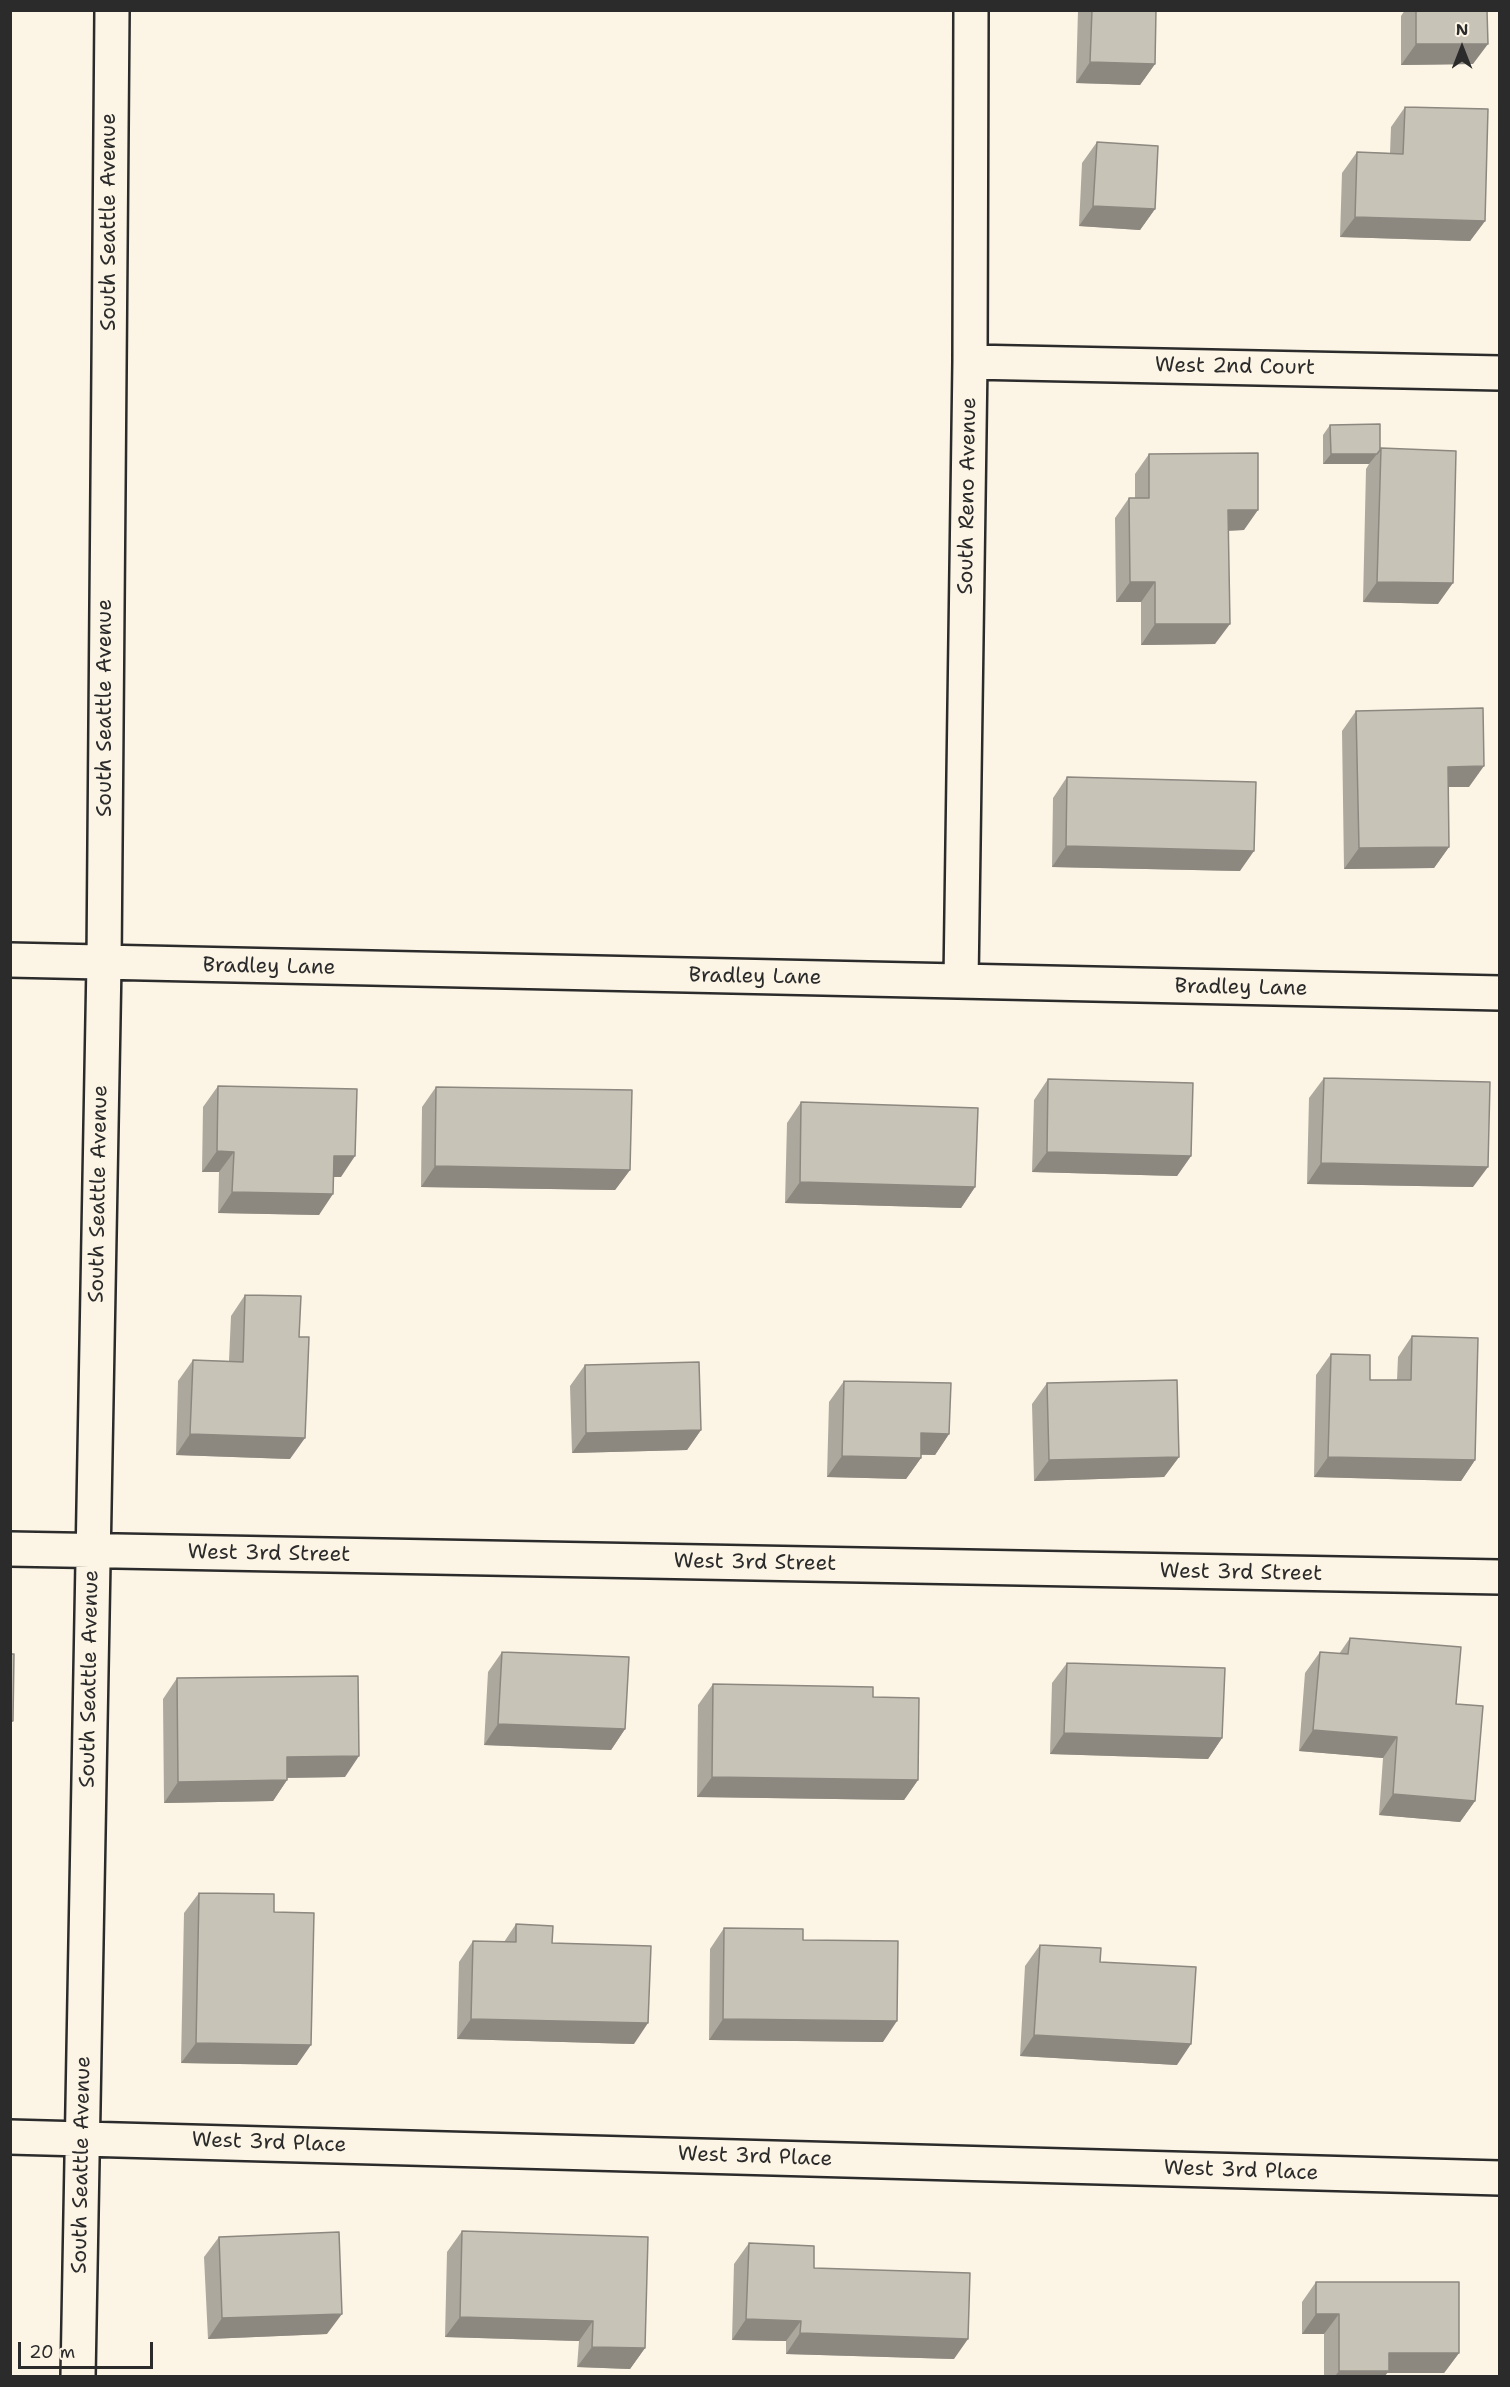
<!DOCTYPE html>
<style>
body{margin:0}
#map{position:relative;width:1510px;height:2387px;overflow:hidden;background:#fcf5e5;font-family:"Shantell Sans",sans-serif}
canvas{display:block}
.frame{position:absolute;inset:0;border:12px solid #2b2b2b;pointer-events:none}
.north{position:absolute;left:1432px;top:18px;width:60px;height:60px;-webkit-text-stroke:4px #fcf5e5;paint-order:stroke;rotate:0deg;font-size:16px;font-weight:700;line-height:24px;text-align:center;color:#2b2b2b}
.north::after{content:'';display:block;margin:auto;width:21px;height:27px;background:#2b2b2b;clip-path:polygon(50% 0,100% 100%,50% 72%,0 100%)}
.scale{position:absolute;left:18px;top:2342px;width:135px;height:27px;box-sizing:border-box;border:3px solid #2b2b2b;border-top:0;padding-left:8px;font-size:18px;line-height:21px;white-space:nowrap;color:#2b2b2b;-webkit-text-stroke:4px #fcf5e5;paint-order:stroke}
</style>
<div id="map">
<canvas width="1510" height="2387"></canvas>
<div class="frame"></div>
<div class="north">N</div>
<div class="scale">20 m</div>
</div>
<script>
const ctx = document.querySelector('canvas').getContext('2d');
ctx.lineJoin = 'round';
const shape = rows => new Path2D(rows.map(r => 'M' + r).join(''));
function strokePath(path, color, width, dash) { ctx.strokeStyle = color; ctx.lineWidth = width; ctx.lineCap = dash ? 'butt' : 'round'; ctx.setLineDash(dash || []); ctx.stroke(path); }
function paint(path, color) { ctx.fillStyle = color; ctx.fill(path, 'evenodd'); }
function write(font, color, halo, rows, align = 'center') {
  ctx.font = font + ' "Shantell Sans",sans-serif'; ctx.lineWidth = 6; ctx.setLineDash([]); ctx.textBaseline = 'middle'; ctx.strokeStyle = halo; ctx.fillStyle = color; for (const [text, x, y, turn = 0] of rows) {
    ctx.save(); ctx.translate(x, y); ctx.rotate((+turn || 0) * Math.PI / 180); ctx.textAlign = isNaN(turn) ? turn : align; if (halo) ctx.strokeText(text, 0, 0); ctx.fillText(text, 0, 0); ctx.restore();
  }
}
const minor = shape([
 [970,362,1500,373],
 [10,960,1500,993],
 [961,981,970,362,971,10],
 [10,1549,1500,1577],
 [10,2137,1500,2178],
 [78,2376,104,963,112,10]
]);
strokePath(minor, '#2b2b2b', 38);
strokePath(minor, '#fcf5e5', 33);
paint(shape([
 [1078,10,1156,10,1155,64,1140,85,1076,83],
 [1405,10,1487,10,1473,64,1401,65,1401,16],
 [1405,107,1485,221,1470,241,1340,237,1342,173,1357,152,1390,153,1391,127],
 [1097,142,1155,209,1140,230,1079,226,1082,163],
 [1330,425,1380,450,1381,448,1438,604,1363,602,1366,469,1369,464,1323,464,1323,435],
 [1149,454,1244,530,1229,531,1215,644,1141,645,1141,602,1116,602,1115,518,1129,498,1135,498,1135,474],
 [1356,711,1469,787,1448,787,1449,847,1434,868,1344,869,1342,731],
 [1067,777,1240,871,1052,867,1053,798],
 [1324,1078,1473,1187,1307,1184,1309,1098],
 [1048,1079,1191,1156,1177,1176,1032,1172,1034,1100],
 [218,1086,341,1177,334,1177,319,1215,218,1213,219,1172,202,1172,203,1107],
 [436,1087,630,1170,615,1190,421,1187,422,1107],
 [801,1102,975,1187,961,1208,785,1203,787,1123],
 [245,1295,290,1459,176,1455,178,1381,193,1360,229,1361,231,1316],
 [1412,1336,1475,1460,1461,1481,1314,1477,1316,1375,1331,1354,1370,1380,1397,1380,1398,1357],
 [585,1365,701,1430,687,1450,572,1453,570,1386],
 [844,1381,949,1434,935,1455,921,1455,921,1458,906,1479,827,1477,829,1402],
 [1047,1383,1179,1457,1164,1477,1034,1481,1032,1404],
 [1350,1638,1456,1704,1475,1801,1460,1822,1379,1815,1383,1758,1299,1751,1305,1673,1320,1652,1339,1654],
 [502,1652,625,1729,611,1750,484,1745,488,1672],
 [1067,1663,1222,1738,1208,1759,1050,1754,1052,1683],
 [177,1678,345,1777,287,1778,287,1780,273,1801,164,1803,163,1699],
 [713,1684,873,1697,918,1780,904,1800,697,1797,698,1705],
 [199,1893,274,1912,297,2065,181,2063,184,1913],
 [516,1924,552,1943,634,2044,457,2039,459,1962,473,1941,504,1942],
 [724,1928,803,1940,883,2042,709,2040,710,1949],
 [1040,1945,1100,1962,1177,2065,1020,2056,1025,1966],
 [462,2231,645,2348,630,2369,577,2367,579,2341,445,2337,447,2252],
 [219,2237,327,2334,208,2339,204,2257],
 [749,2243,814,2268,954,2359,786,2354,786,2341,732,2340,734,2264],
 [1316,2282,1459,2353,1444,2373,1387,2373,1385,2376,1324,2376,1324,2334,1302,2334,1302,2302]
]), '#aca89d');
paint(shape([
 [1416,44,1488,44,1473,64,1401,65],
 [1090,62,1155,64,1140,85,1076,83],
 [1093,206,1155,209,1140,230,1079,226],
 [1355,217,1485,221,1470,241,1340,237],
 [1331,454,1377,454,1369,464,1323,464],
 [1228,510,1258,510,1244,530,1214,531],
 [1130,582,1155,582,1141,602,1116,602],
 [1377,582,1453,583,1438,604,1363,602],
 [1155,624,1230,624,1215,644,1141,645],
 [1484,766,1469,787,1433,787,1448,767],
 [1066,846,1254,851,1240,871,1052,867],
 [1449,847,1434,868,1344,869,1359,848],
 [217,1151,234,1152,219,1172,202,1172],
 [1047,1152,1191,1156,1177,1176,1032,1172],
 [334,1156,355,1156,341,1177,319,1177],
 [1321,1163,1488,1167,1473,1187,1307,1184],
 [435,1166,630,1170,615,1190,421,1187],
 [800,1182,975,1187,961,1208,785,1203],
 [232,1192,333,1194,319,1215,218,1213],
 [701,1430,687,1450,572,1453,586,1433],
 [921,1433,949,1434,935,1455,907,1454],
 [190,1434,305,1438,290,1459,176,1455],
 [842,1456,921,1458,906,1479,827,1477],
 [1179,1457,1164,1477,1034,1481,1049,1460],
 [1328,1457,1475,1460,1461,1481,1314,1477],
 [498,1724,625,1729,611,1750,484,1745],
 [1313,1730,1397,1737,1383,1758,1299,1751],
 [1064,1733,1222,1738,1208,1759,1050,1754],
 [359,1756,345,1777,272,1778,287,1757],
 [712,1777,918,1780,904,1800,697,1797],
 [287,1780,273,1801,164,1803,178,1782],
 [1393,1794,1475,1801,1460,1822,1379,1815],
 [471,2019,648,2023,634,2044,457,2039],
 [723,2019,897,2021,883,2042,709,2040],
 [1034,2035,1191,2044,1177,2065,1020,2056],
 [196,2043,311,2045,297,2065,181,2063],
 [342,2314,327,2334,208,2339,222,2318],
 [1316,2314,1339,2314,1324,2334,1302,2334],
 [460,2317,593,2321,579,2341,445,2337],
 [746,2319,801,2321,786,2341,732,2340],
 [800,2333,968,2339,954,2359,786,2354],
 [592,2347,645,2348,630,2369,577,2367],
 [1389,2353,1459,2353,1444,2373,1387,2373,1385,2376,1335,2376,1339,2371]
]), '#8c8880');
const building = shape([
 [1092,10,1156,10,1155,64,1090,62,1092,10],
 [1416,10,1487,10,1488,44,1416,44,1416,10],
 [1405,107,1488,109,1485,221,1355,217,1357,152,1403,154,1405,107],
 [1097,142,1158,146,1155,209,1093,206,1097,142],
 [1380,424,1380,450,1377,454,1331,454,1330,425,1380,424],
 [1381,448,1456,451,1453,583,1377,582,1381,448],
 [1258,453,1258,510,1228,510,1230,624,1155,624,1155,582,1130,582,1129,498,1149,498,1149,454,1258,453],
 [1483,708,1484,766,1448,767,1449,847,1359,848,1356,711,1483,708],
 [1067,777,1256,782,1254,851,1066,846,1067,777],
 [1324,1078,1490,1082,1488,1167,1321,1163,1324,1078],
 [1048,1079,1193,1083,1191,1156,1047,1152,1048,1079],
 [218,1086,357,1089,355,1156,334,1156,333,1194,232,1192,234,1152,217,1151,218,1086],
 [436,1087,632,1090,630,1170,435,1166,436,1087],
 [801,1102,978,1108,975,1187,800,1182,801,1102],
 [245,1295,301,1296,299,1337,309,1337,305,1438,190,1434,193,1360,243,1362,245,1295],
 [1412,1336,1478,1338,1475,1460,1328,1457,1331,1354,1370,1355,1370,1380,1411,1380,1412,1336],
 [699,1362,701,1430,586,1433,585,1365,699,1362],
 [1177,1380,1179,1457,1049,1460,1047,1383,1177,1380],
 [844,1381,951,1383,949,1434,921,1433,921,1458,842,1456,844,1381],
 [1350,1638,1461,1647,1456,1704,1483,1706,1475,1801,1393,1794,1397,1737,1313,1730,1320,1652,1348,1654,1350,1638],
 [502,1652,629,1657,625,1729,498,1724,502,1652],
 [10,1654,14,1654,13,1721,10,1721,10,1654],
 [1067,1663,1225,1668,1222,1738,1064,1733,1067,1663],
 [358,1676,359,1756,287,1757,287,1780,178,1782,177,1678,358,1676],
 [713,1684,873,1687,873,1697,919,1698,918,1780,712,1777,713,1684],
 [199,1893,274,1894,274,1912,314,1913,311,2045,196,2043,199,1893],
 [516,1924,553,1926,552,1943,651,1946,648,2023,471,2019,473,1941,516,1942,516,1924],
 [724,1928,803,1929,803,1940,898,1941,897,2021,723,2019,724,1928],
 [1040,1945,1101,1948,1100,1962,1196,1967,1191,2044,1034,2035,1040,1945],
 [462,2231,648,2237,645,2348,592,2347,593,2321,460,2317,462,2231],
 [339,2232,342,2314,222,2318,219,2237,339,2232],
 [749,2243,814,2246,814,2268,970,2273,968,2339,800,2333,801,2321,746,2319,749,2243],
 [1316,2282,1459,2282,1459,2353,1389,2353,1389,2371,1339,2371,1339,2314,1316,2314,1316,2282]
]);
paint(building, '#c8c3b7');
strokePath(building, '#8c8880', 1.5);
write('21px', '#2b2b2b', '#fcf5e5', [
 ["South Seattle Avenue",110,222,-90],
 ["West 2nd Court",1235,367,1],
 ["South Reno Avenue",968,496,-89],
 ["South Seattle Avenue",106,708,-90],
 ["Bradley Lane",269,967,1],
 ["Bradley Lane",755,977,1],
 ["Bradley Lane",1241,988,1],
 ["South Seattle Avenue",99,1194,-89],
 ["West 3rd Street",269,1554,1],
 ["West 3rd Street",755,1563,1],
 ["West 3rd Street",1241,1573,1],
 ["South Seattle Avenue",90,1679,-89],
 ["West 3rd Place",269,2143,2],
 ["West 3rd Place",755,2157,2],
 ["South Seattle Avenue",82,2165,-89],
 ["West 3rd Place",1241,2171,2]
]);
</script>
